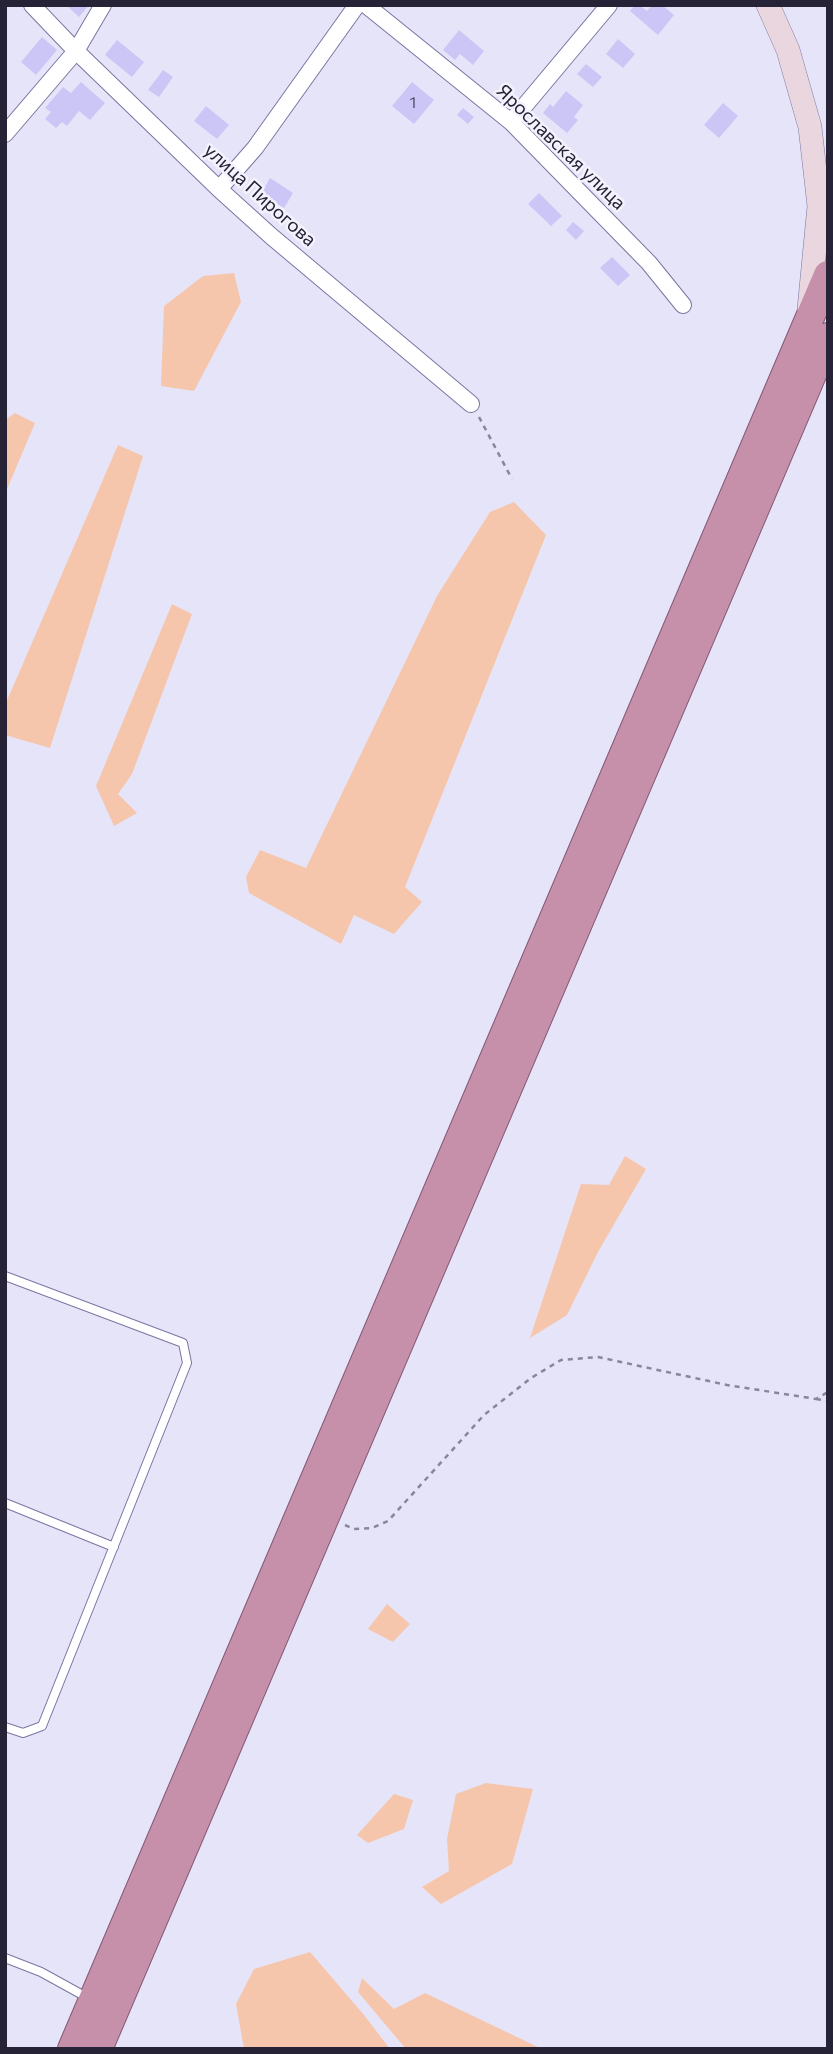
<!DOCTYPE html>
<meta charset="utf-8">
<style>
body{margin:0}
#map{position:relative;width:833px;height:2054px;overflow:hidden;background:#e6e4f9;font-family:Commissioner,sans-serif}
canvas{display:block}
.frame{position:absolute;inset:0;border:7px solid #252335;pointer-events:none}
</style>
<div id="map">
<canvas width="833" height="2054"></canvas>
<div class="frame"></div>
</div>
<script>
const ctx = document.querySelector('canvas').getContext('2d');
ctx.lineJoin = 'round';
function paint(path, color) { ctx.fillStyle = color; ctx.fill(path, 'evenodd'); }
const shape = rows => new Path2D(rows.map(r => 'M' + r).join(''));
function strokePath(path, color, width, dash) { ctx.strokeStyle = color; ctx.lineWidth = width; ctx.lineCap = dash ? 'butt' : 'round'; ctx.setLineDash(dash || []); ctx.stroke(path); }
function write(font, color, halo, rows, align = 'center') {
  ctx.font = font + ' Commissioner,sans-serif'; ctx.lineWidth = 5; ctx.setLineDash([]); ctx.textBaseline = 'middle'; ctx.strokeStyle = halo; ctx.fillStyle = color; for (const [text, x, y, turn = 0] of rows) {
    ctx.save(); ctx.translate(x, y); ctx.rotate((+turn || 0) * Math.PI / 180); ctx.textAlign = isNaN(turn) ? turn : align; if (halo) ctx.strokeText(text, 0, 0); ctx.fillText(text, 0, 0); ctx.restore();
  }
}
paint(shape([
 [234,273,241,302,194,391,161,386,164,306,203,276],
 [15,413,35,423,5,494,5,420],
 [118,445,143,456,50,748,5,735,5,705],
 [514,502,546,535,405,887,422,902,394,934,354,915,341,944,249,893,246,877,260,850,306,868,437,596,490,512],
 [172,604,192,614,132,774,118,794,137,813,114,826,96,786],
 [625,1156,646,1169,598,1252,567,1315,530,1338,581,1184,609,1185],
 [387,1604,410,1624,393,1642,368,1629],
 [486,1783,533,1789,512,1864,441,1904,422,1887,449,1871,447,1839,456,1794],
 [394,1794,413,1800,404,1829,368,1843,357,1835],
 [310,1952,364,2015,390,2049,244,2049,236,2004,254,1969],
 [362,1978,394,2009,425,1993,542,2049,406,2049,358,1992]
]), '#f6c6ac');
paint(shape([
 [66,5,89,5,79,17],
 [635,5,639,5,647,11,652,5,662,5,674,15,658,35,630,11],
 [459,30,484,51,473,65,460,54,455,60,443,50],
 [42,37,57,50,36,75,21,62],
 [618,39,635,54,623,68,606,54],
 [117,40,144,62,132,77,105,55],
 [586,64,602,77,593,87,577,74],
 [163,70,173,77,159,97,148,90],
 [81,82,105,103,90,120,79,111,67,126,62,122,56,128,45,119,51,112,45,108,63,87,71,93],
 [412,82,434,100,414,124,392,106],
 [566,91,583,105,574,117,578,120,567,133,543,113,550,104,553,107],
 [723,103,738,116,719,138,704,125],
 [206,106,229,125,217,139,194,121],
 [463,108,474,117,468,124,457,115],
 [270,178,293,193,284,208,261,194],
 [539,193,562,216,551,226,528,204],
 [573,222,584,231,576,240,566,230],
 [612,257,630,275,618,286,600,268]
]), '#ccc6f7');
const service = shape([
 [5,1276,183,1343,187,1363,42,1726,23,1733,5,1727],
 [5,1503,114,1547],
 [5,1958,41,1972,90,1999]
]);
const minor = shape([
 [32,5,76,51,219,189,271,236,471,404],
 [366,5,511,122,649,263,683,305],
 [511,122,609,5],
 [5,134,76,51,103,5],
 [219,189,255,148,357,5]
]);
const secondary = shape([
 [768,5,788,50,810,127,819,206,809,309]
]);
const trunk = shape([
 [72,2049,828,275],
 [98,2049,828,337]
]);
strokePath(service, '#7b75a2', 10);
strokePath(minor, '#7b75a2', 18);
strokePath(secondary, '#7b75a2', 24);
strokePath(trunk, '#845873', 30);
strokePath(shape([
 [479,417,512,479],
 [816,1399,828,1401],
 [345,1525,354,1529,372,1528,388,1521,484,1415,531,1378,561,1360,598,1357,727,1385,816,1399,828,1392]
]), '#88869a', 2.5, [5, 5]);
strokePath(service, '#fff', 8);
strokePath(minor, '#fff', 16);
strokePath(secondary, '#e9d6df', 23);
strokePath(trunk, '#c690aa', 28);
write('16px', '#4f4c66', null, [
 ["1",413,103]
]);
write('19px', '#252335', '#f4f3fd', [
 ["Ярославская улица",561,147,44],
 ["улица Пирогова",260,195,42]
]);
</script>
